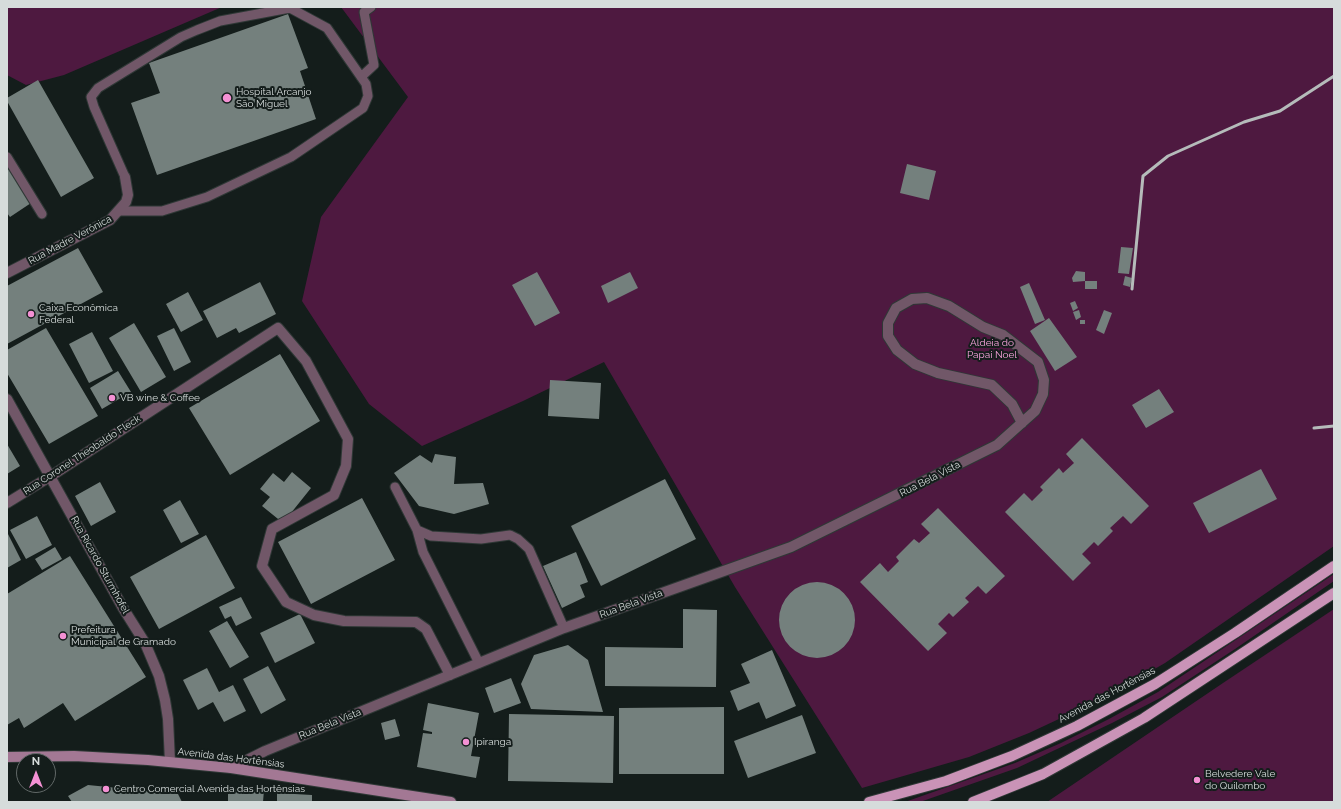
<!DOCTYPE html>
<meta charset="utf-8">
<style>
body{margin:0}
#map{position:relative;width:1341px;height:809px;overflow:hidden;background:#141d1b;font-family:Raleway,sans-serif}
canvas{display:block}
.frame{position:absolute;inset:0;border:8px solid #d6dcdb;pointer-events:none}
.north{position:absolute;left:16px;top:753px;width:40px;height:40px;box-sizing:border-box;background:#141d1b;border:1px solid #626968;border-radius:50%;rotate:0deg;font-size:11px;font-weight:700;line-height:16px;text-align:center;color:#d6dcdb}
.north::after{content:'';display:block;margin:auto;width:14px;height:18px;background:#f491d4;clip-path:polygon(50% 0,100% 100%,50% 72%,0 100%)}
</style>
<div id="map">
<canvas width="1341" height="809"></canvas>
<div class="frame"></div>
<div class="north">N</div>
</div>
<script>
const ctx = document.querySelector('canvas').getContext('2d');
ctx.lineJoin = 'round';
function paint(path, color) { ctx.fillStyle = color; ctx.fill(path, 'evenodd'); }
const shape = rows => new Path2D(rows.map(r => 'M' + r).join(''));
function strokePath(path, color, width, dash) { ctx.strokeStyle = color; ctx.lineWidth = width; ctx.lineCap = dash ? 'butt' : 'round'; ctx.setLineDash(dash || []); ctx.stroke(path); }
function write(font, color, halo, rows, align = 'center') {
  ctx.font = font + ' Raleway,sans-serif'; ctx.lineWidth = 4; ctx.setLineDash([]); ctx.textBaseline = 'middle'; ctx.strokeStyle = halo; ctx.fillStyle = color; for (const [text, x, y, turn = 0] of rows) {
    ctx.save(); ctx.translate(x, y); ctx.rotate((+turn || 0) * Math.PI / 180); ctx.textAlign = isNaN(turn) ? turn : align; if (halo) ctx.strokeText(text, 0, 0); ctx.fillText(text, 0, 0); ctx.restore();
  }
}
paint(shape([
 [7,7,222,7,64,75,26,85,7,75],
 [341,7,1334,7,1334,546,1165,663,1106,697,1029,733,969,757,862,788,735,587,604,362,523,401,422,446,369,404,302,301,321,217,408,97],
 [1334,574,1334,581,1235,649,1162,697,1112,723,1017,768,920,802,905,802,1015,763,1061,743,1109,719,1158,692],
 [1334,609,1334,802,1047,802,1223,683]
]), '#4e1940');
paint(shape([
 [288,14,308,68,300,71,316,119,157,175,131,103,160,93,149,63],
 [38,80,94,178,61,197,7,101,7,98],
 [907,164,936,171,929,200,900,193],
 [7,167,31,203,10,217,7,213],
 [1121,247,1133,248,1129,274,1118,273],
 [78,248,103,292,7,344,7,286],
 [1076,271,1085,272,1085,281,1097,281,1097,289,1085,289,1085,281,1073,282,1072,278],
 [537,272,560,313,535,326,512,285],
 [630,272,638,288,608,303,601,286],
 [1125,276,1132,278,1130,287,1123,285],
 [260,282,276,314,239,333,236,328,217,338,203,311],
 [1029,283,1045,320,1035,324,1020,287],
 [188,292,203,320,181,332,166,304],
 [1075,301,1078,308,1073,311,1070,303],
 [1079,310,1081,317,1076,320,1073,312],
 [1104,310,1112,313,1104,334,1096,330],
 [1049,318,1077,357,1055,371,1030,331],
 [1080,320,1085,320,1085,324,1080,324],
 [134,323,166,377,141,392,109,338],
 [46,328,98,416,49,444,7,373,7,350],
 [174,328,191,362,174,371,157,336],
 [92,332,113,371,89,383,69,344],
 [280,354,320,421,230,475,189,408],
 [118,371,131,392,102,409,90,388],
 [550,380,601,383,599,419,548,416],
 [1159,389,1174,412,1146,428,1132,405],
 [1082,438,1149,506,1131,524,1123,516,1110,528,1113,531,1098,546,1094,542,1082,554,1091,563,1073,581,1005,512,1024,493,1032,501,1043,490,1040,487,1059,468,1063,473,1074,463,1066,454],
 [7,444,20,466,7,474],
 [435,454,456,457,454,484,483,483,489,504,454,514,419,506,394,473,420,455,432,463],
 [1261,469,1277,499,1209,533,1193,503],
 [292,472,311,488,283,523,262,506,270,497,260,489,273,473,284,482],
 [665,479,696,539,601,586,571,526],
 [100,482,116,512,91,526,75,496],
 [362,498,395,560,311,604,278,542],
 [180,500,199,534,181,543,163,510],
 [938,508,1005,576,986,594,978,586,965,598,969,602,953,617,949,613,938,624,947,633,928,651,860,582,880,563,888,572,899,561,896,557,914,539,919,543,930,533,921,524],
 [37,516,52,545,26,559,10,530],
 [7,532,21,560,7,568],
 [206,535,235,588,159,629,130,577],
 [55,547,62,559,42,570,35,559],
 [576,552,588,582,580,585,585,597,562,608,543,566],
 [70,556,146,677,75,721,63,703,24,728,19,718,7,725,7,594],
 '779 620a38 38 0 1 1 76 0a38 38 0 1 1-76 0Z',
 [241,597,252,618,236,626,231,616,225,619,219,607],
 [683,609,717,610,716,687,605,686,605,647,683,648],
 [300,614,315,643,275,663,260,633],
 [227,621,249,657,230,668,209,631],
 [568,645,588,660,603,712,531,709,521,684,534,655],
 [772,650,796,706,766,719,759,702,738,711,730,691,750,683,741,664],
 [268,666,286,700,261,714,243,679],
 [207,668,219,692,233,685,246,711,224,722,213,702,198,710,183,680],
 [511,678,521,703,494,713,485,688],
 [428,703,479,713,471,756,480,757,476,778,417,767,423,733,432,734,432,732,423,730],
 [724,707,724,774,619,774,619,708],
 [509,714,614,716,613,783,508,781],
 [802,715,816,753,748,778,734,741],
 [395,719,400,736,385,740,381,723],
 [88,785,178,794,182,802,72,802,68,796],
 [228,789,264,790,263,802,228,802],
 [277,793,312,795,312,802,277,802]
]), '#74807d');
const service = shape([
 [361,77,374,65,364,12,371,7],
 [7,157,42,214],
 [119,211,162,211,207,197,291,157,363,108,368,96,366,84,327,28,290,8,220,21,197,30,181,37,98,88,91,97,94,107,125,177],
 [395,487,417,530,431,536,481,539,510,535,518,539,529,549,564,628],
 [417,530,423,552,479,663]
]);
const minor = shape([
 [7,503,51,476,278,328,306,361,348,439,346,466,334,495,272,529,262,566,286,602,314,615,344,621,416,622,426,629,450,675],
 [231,768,265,751,564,628,791,547,997,445,1035,411,1043,394,1044,380,1038,362,1003,335,983,327,949,306,927,298,912,299,896,308,888,323,888,336,897,350,915,364,938,373,992,385,1012,404,1022,423]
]);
const tertiary = shape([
 [7,273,110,220,126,202,128,195,125,177],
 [7,399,123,608,145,643,159,676,165,700,168,719,170,762]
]);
const secondary = shape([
 [7,757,74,756,148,760,231,768,451,802]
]);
const primary = shape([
 [869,802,946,781,1012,756,1077,726,1155,684,1235,633,1334,566],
 [973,802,1043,774,1144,718,1334,593]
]);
strokePath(service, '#2f3836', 11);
strokePath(minor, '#2f3836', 12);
strokePath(tertiary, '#2f3836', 12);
strokePath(secondary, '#2f3836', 12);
strokePath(primary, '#2f3836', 12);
strokePath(service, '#715768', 9);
strokePath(minor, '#715768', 10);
strokePath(tertiary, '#715768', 10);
strokePath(secondary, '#a37894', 10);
strokePath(primary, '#ca93b7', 10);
strokePath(shape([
 [1132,289,1143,176,1168,156,1244,122,1280,111,1334,76],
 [1314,428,1334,426]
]), '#b5bbba', 3);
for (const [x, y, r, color] of [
 [227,98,5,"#f491d4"],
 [31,314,4,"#f491d4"],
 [112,398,4,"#f491d4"],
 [63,636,4,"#f491d4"],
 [466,742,4,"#f491d4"],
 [1197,780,4,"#f491d4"],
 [106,789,4,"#f491d4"]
]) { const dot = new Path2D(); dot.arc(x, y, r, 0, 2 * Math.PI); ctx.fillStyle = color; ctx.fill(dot); strokePath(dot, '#141d1b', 1.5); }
write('10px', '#d6dcdb', '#141d1b', [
 ["Hospital Arcanjo",236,92],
 ["São Miguel",236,104],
 ["Caixa Econômica",39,308],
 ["Federal",39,320],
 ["VB wine & Coffee",120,398],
 ["Prefeitura",71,630],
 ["Municipal de Gramado",71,642],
 ["Ipiranga",474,742],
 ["Belvedere Vale",1205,774],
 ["do Quilombo",1205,786],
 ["Centro Comercial Avenida das Hortênsias",114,789]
], 'left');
write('10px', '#d6dcdb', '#141d1b', [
 ["Rua Madre Verônica",70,240,-28],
 ["Rua Coronel Theobaldo Fleck",82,455,-33],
 ["Rua Bela Vista",930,479,-27],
 ["Rua Ricardo Sturmhofel",100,565,61],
 ["Rua Bela Vista",631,604,-20],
 ["Avenida das Hortênsias",1107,695,-28],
 ["Rua Bela Vista",330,724,-22],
 ["Avenida das Hortênsias",231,758,7]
]);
write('10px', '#fca4df', '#141d1b', [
 ["Aldeia do",992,343],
 ["Papai Noel",992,355]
]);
</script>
